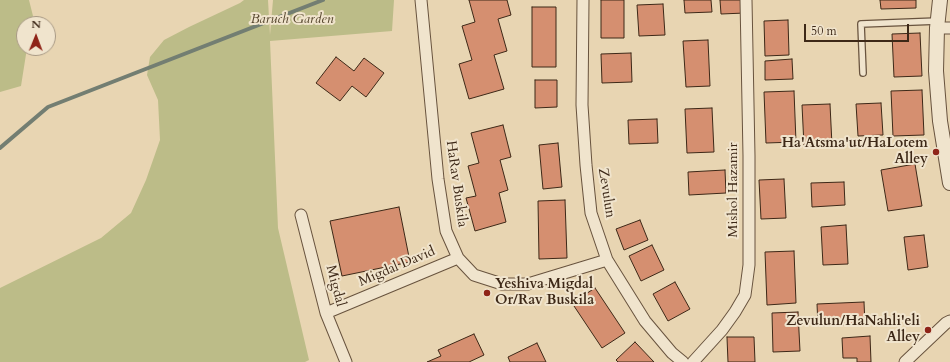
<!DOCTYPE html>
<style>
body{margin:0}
#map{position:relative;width:950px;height:362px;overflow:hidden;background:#e8d5b2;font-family:Cardo,serif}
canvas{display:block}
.north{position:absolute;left:16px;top:16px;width:40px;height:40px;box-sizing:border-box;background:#f0e4cd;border:1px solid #a89984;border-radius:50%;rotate:1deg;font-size:11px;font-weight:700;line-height:16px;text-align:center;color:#3d2817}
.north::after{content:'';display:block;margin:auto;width:14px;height:18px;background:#8f2418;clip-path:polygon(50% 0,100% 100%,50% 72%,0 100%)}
.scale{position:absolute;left:804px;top:24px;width:105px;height:18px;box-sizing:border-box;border:2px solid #3d2817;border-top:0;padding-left:5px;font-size:12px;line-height:14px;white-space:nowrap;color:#3d2817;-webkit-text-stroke:3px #f0e4cd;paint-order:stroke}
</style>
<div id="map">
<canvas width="950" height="362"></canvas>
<div class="north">N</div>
<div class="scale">50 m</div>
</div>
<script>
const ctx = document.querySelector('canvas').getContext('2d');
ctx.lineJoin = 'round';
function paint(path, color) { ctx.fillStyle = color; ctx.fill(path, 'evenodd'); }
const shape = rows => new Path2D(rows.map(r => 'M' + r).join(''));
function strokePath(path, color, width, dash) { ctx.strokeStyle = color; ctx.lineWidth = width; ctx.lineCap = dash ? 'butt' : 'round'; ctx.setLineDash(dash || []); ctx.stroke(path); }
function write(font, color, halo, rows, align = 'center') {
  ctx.font = font + ' Cardo,serif'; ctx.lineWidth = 4; ctx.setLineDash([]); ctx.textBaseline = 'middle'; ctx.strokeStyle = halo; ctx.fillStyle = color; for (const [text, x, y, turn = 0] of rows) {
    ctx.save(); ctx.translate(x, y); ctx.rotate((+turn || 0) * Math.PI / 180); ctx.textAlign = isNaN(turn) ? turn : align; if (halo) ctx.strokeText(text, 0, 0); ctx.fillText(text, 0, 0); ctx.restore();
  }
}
paint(shape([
 [0,0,29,0,33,16,32,24,24,24,24,48,27,48,21,86,0,92],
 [244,0,268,0,270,35,273,0,394,0,392,31,270,41,278,228,309,360,305,362,0,362,0,288,101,238,131,213,146,180,160,140,158,100,147,75,150,57,164,40,189,27,240,3]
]), '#bcbc88');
strokePath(shape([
 [0,148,48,107,323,0]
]), '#737e72', 4);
const building = shape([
 [469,0,507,0,511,15,498,19,507,51,494,55,504,89,469,99,459,64,472,60,462,26,475,22,469,0],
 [601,0,624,0,624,38,601,38,601,0],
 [684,0,711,0,712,12,685,13,684,0],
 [720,0,744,0,745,13,721,14,720,0],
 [880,0,916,0,916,8,881,9,880,0],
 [663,4,665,35,639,36,637,5,663,4],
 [532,7,556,7,556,67,532,67,532,7],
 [788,20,789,55,765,56,764,21,788,20],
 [920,33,922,76,894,77,892,34,920,33],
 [708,40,710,86,686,87,683,41,708,40],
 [631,53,632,82,602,83,601,54,631,53],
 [336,57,354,71,364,58,384,73,366,97,352,86,340,101,316,83,336,57],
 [792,59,793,79,765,80,765,61,792,59],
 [535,80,557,80,557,107,535,108,535,80],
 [922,90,924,135,893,136,891,91,922,90],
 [794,91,796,142,766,143,764,92,794,91],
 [881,103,883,135,858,136,856,104,881,103],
 [830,104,832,145,804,146,802,105,830,104],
 [712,108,714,152,687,153,685,109,712,108],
 [657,119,658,143,629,144,628,120,657,119],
 [503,125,511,157,500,160,508,190,499,193,506,222,475,231,466,198,476,196,468,166,479,163,471,133,503,125],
 [558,143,562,187,543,189,539,145,558,143],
 [915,164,922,206,888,211,881,170,915,164],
 [725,170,726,193,689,195,688,172,725,170],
 [784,179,786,218,761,219,759,180,784,179],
 [844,182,845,205,812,207,811,183,844,182],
 [565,200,567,258,539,259,538,201,565,200],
 [399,207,410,262,342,276,330,221,399,207],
 [640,220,648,240,624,250,616,229,640,220],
 [846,225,848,264,823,265,821,227,846,225],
 [924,235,928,267,908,270,904,237,924,235],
 [652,245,664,270,641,281,629,256,652,245],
 [794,251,796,303,767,305,765,252,794,251],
 [675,282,690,309,668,321,653,294,675,282],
 [595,288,625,333,602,348,572,303,595,288],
 [864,302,865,324,818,326,817,304,864,302],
 [798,312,800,351,773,352,772,313,798,312],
 [474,334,484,355,469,362,427,362,441,356,438,350,474,334],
 [870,336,871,362,857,362,857,358,843,358,842,338,870,336],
 [727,337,754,337,755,362,728,362,727,337],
 [635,342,654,362,618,362,616,360,635,342],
 [537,343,546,362,510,362,508,357,537,343]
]);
paint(building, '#d58f70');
strokePath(building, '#3d2817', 1);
const service = shape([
 [863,73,861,24,938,21]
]);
const minor = shape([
 [421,0,438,179,446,231,458,258,474,275,502,284,528,284,607,260],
 [583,0,582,105,586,165,591,213,607,260,645,321,672,353,683,362],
 [937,28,950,28],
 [301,215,326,313,346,362],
 [326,313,458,258],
 [693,362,722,330,735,312,745,295,749,265,749,156,746,0],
 [905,362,946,323,950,321]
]);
const tertiary = shape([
 [940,0,937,28,936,71,940,121,950,183]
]);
strokePath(service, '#68533e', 8);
strokePath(minor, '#68533e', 13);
strokePath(tertiary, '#68533e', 16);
strokePath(service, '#f0e4cd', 5.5);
strokePath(minor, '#f0e4cd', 11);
strokePath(tertiary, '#f0e4cd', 14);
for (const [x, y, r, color] of [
 [936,152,4,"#8f2418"],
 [487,293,4,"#8f2418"],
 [928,330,4,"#8f2418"]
]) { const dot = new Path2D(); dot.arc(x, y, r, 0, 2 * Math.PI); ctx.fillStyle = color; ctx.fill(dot); strokePath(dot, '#f0e4cd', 1.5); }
write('italic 14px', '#56462e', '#f0e4cd', [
 ["Baruch Garden",292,20]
]);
write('bold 14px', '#3d2817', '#f0e4cd', [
 ["Ha'Atsma'ut/HaLotem",928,144],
 ["Alley",928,160],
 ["Yeshiva Migdal",495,285,"left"],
 ["Or/Rav Buskila",495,301,"left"],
 ["Zevulun/HaNahli'eli",920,322],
 ["Alley",920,338]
], 'right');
write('14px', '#3d2817', '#f0e4cd', [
 ["HaRav Buskila",456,184,82],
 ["Mishol Hazamir",734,190,-90],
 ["Zevulun",606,193,81],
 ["Migdal David",397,267,-23],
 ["Migdal",335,286,75]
]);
</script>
